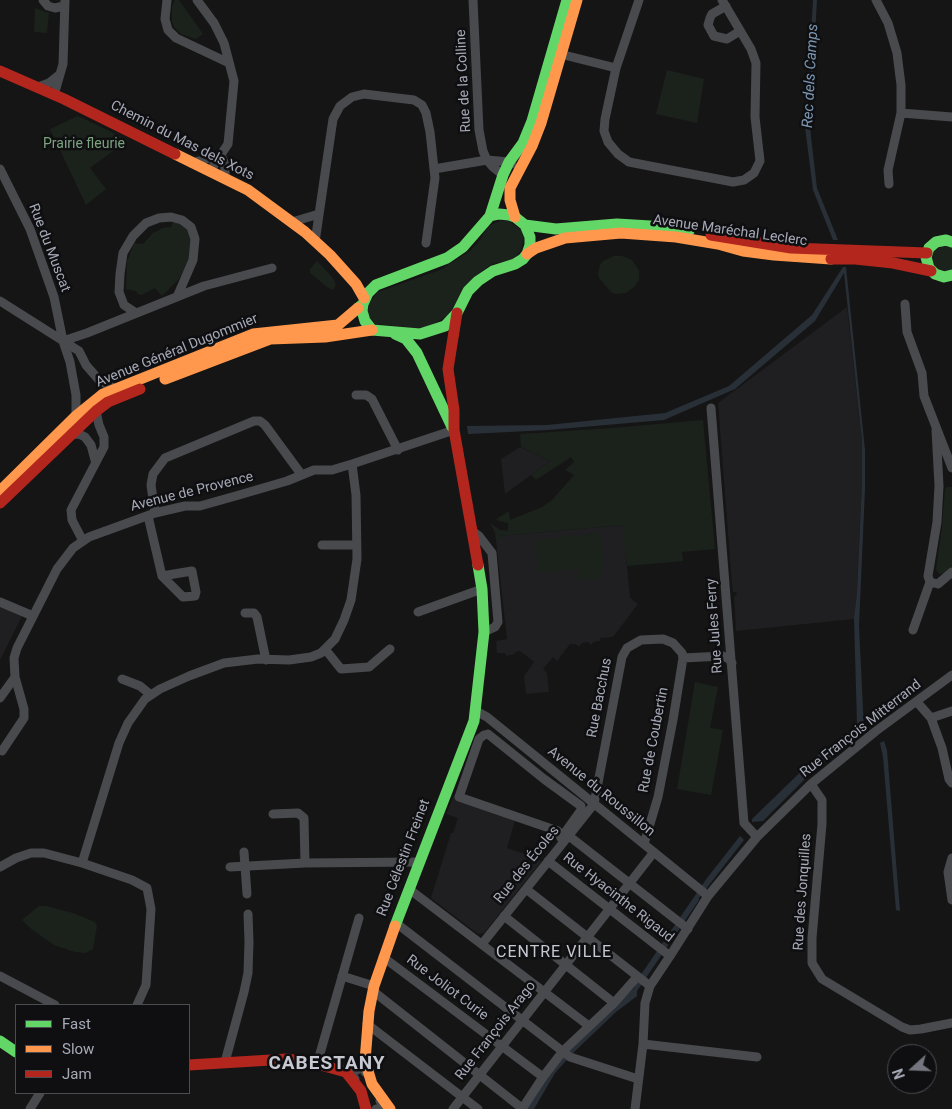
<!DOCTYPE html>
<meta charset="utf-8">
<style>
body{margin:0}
#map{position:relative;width:952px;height:1109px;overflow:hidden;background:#151515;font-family:Roboto,sans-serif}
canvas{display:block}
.legend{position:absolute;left:15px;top:1004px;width:175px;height:90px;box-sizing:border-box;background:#0f0f11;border:1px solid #4b4d53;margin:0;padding:6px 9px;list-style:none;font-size:15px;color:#a6aab7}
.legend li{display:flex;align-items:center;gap:10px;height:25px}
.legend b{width:25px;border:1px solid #4b4d53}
.north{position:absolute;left:887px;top:1044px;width:50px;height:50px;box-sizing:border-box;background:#0f0f11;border:1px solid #4b4d53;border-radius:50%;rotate:250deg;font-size:14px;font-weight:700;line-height:20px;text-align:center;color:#a6aab7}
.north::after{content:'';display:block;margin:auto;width:18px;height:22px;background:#73767e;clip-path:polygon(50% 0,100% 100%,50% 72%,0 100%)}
</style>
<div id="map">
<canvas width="952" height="1109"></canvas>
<ul class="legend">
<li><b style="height:6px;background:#63d668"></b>Fast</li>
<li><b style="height:6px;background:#ff974d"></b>Slow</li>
<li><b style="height:6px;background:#b3261e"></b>Jam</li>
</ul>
<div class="north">N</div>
</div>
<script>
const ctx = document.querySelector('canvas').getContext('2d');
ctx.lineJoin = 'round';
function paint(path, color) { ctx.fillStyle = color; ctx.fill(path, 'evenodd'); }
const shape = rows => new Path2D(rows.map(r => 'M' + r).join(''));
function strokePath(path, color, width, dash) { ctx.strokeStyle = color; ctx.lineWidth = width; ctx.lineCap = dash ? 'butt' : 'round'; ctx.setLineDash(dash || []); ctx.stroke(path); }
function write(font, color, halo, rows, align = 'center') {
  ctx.font = font + ' Roboto,sans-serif'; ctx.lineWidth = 5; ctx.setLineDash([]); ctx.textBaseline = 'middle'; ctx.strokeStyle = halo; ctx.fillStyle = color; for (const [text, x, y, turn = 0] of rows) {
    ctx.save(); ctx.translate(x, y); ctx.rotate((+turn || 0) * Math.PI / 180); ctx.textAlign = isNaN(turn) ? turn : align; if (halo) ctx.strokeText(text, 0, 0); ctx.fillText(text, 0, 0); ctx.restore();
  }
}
paint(shape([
 [847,307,862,441,862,482,857,593,854,619,736,631,734,597,737,594,736,592,733,592,732,584,718,403],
 [520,447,550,461,505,494,501,459],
 [623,525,630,598,638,604,613,637,600,638,600,641,594,642,591,645,588,642,582,643,579,647,576,644,570,644,557,661,553,657,543,669,547,673,549,692,526,694,524,676,534,662,520,651,515,652,515,654,506,656,505,653,497,653,496,641,507,639,496,540,500,540,499,536],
 [0,605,22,616,0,660],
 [454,795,496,809,515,821,507,848,539,859,541,862,484,933,478,934,431,898,451,833,453,833,458,818,446,814]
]), '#1f1f21');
paint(shape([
 [175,0,179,0,203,34,196,39,181,34,174,27,172,21,172,6],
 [35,8,49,13,47,33,34,32],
 [667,70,704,79,697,123,656,114],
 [78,116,128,140,90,168,106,189,86,205,50,129],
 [174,219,187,229,191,237,192,245,188,264,178,280,162,296,155,288,142,295,138,294,136,291,126,289,127,262,134,243,143,244,153,233,163,228,171,227],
 [500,221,509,221,521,230,524,237,521,250,514,259,493,264,483,270,473,278,447,316,429,327,416,328,375,324,368,315,368,310,369,303,378,292,440,270,470,251,480,240,488,226],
 [943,245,952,247,952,269,945,272,936,269,932,261,932,253],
 [614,256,622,256,632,260,639,270,639,280,634,287,626,293,615,294,611,292,599,278,598,273,600,265,603,261],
 [317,261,333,278,336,285,333,290,327,287,310,273,310,269],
 [703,420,715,549,682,552,683,561,627,566,622,525,500,536,500,540,496,540,495,532,490,523,500,530,508,531,508,523,499,521,496,519,509,511,510,520,542,507,552,500,574,475,565,470,574,462,571,457,536,480,531,475,550,461,521,447,520,434,613,428],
 [947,487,952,487,952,567,945,573,940,574,938,573,936,569,942,527,945,489],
 [601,533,604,566,601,567,602,578,579,581,577,569,538,573,535,540],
 [695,682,718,687,710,728,723,730,711,795,677,789],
 [39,906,46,906,73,913,95,922,97,926,93,949,85,953,75,952,54,945,30,928,22,920]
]), '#1b221c');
paint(shape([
 [813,0,817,0,810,124,811,137,817,188,838,240,833,240,813,190,805,127],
 [843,267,846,267,865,450,865,489,859,626,864,730,811,773,763,821,752,822,752,819,817,756,857,725,854,617,857,593,862,482,862,441,844,273,815,321,735,389,664,420,548,430,470,434,468,434,467,426,547,425,665,413,729,386,812,315],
 [884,741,887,750,900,911,896,910,883,757,880,743],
 [740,836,744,840,699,898,699,900,637,991,637,996,616,1012,573,1053,555,1073,534,1109,526,1109,550,1070,568,1049,634,988,642,973,707,878]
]), '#282f37');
strokePath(shape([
 [43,0,48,6,55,8,64,6],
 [167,0,165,19,168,30,176,38,229,63],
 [197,0,214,23,224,43,234,81,228,144,210,171],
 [473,0,479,130,483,151,487,160,493,167,503,175],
 [639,0,616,68,605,119,604,131,608,142,618,154,629,162,733,182,744,180,754,173,760,161,755,117,756,63,751,49,722,0],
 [876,0,888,23,897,53,901,85,901,113,888,170,889,184],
 [726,6,712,14,710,18,708,25,714,36,727,39,740,31],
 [556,53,616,68],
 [38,87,49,83,59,75],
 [54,95,63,64,65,0],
 [901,113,952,117],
 [221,155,225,164,225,178],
 [191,163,221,155],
 [0,169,30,229,54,297,63,341,70,362,76,395,76,416],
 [434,169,487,160,509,162,512,164],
 [292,222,319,214],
 [315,242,333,119,340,106,352,97,364,94,414,100,422,105,426,113,430,132,435,178,426,243],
 [0,301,79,351,86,365,99,380,115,389],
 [905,304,907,332,922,373,924,396,952,468],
 [136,313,124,305,119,292,120,274,123,253,133,236,146,223,159,218,171,217,182,220,191,227,195,239,193,260,177,297],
 [63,341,87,333,204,286,272,268],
 [356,395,366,395,372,399,398,450],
 [711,408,744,823,757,837],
 [936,430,939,486,937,522,928,576,930,582,938,584,952,572],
 [69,435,79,434,85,437,91,445,95,460],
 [155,513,151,485,153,474,165,458,254,421,260,421,265,425,301,474],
 [148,516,162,576,183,597,195,596,196,592,192,571,162,576],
 [472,531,479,536,492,553,498,622,495,627,484,632],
 [83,541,72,520,71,510,104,447,104,437,99,425,96,411],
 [322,545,356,545],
 [0,602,33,616],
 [418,612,482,589],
 [245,613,254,613,257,617,266,660],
 [913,630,930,582],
 [325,649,341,669,369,667,390,649],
 [683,658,723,656,729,659,732,663],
 [122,679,140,686,151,695],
 [0,698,15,677,14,658,17,648,57,569,73,548,89,537,155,513,185,506,200,506,239,495,287,481,314,470,332,470,352,464,454,430],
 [917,702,931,718,942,748,949,779,952,783],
 [476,711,487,717,708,896],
 [931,718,952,711],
 [488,734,544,779,581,806,581,810,561,838,558,831,459,797,479,739,484,735,488,734],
 [2,751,24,718,24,709,15,677],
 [811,784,822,800,822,824,812,938,812,963,822,979,902,1027,910,1030,921,1029,952,1023],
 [273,814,298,813,304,818,305,863],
 [569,836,688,929],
 [244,852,247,894],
 [952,858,948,872,952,900],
 [548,861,670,956],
 [82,863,119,743,128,723,145,699,160,689,189,676,224,663,258,659,289,660,311,657,321,653,335,639,344,620,351,600,357,559,356,495,352,464],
 [0,867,16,858,31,853,44,853,82,863,132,880,147,888,151,909,146,985,137,1005],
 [230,867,305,863,418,862],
 [409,889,589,1026],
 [526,889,650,986],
 [504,916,614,1003],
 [396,923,570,1057,638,1079],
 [482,944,594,804,622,657,627,648,641,640,663,639,673,643,682,653,683,658,673,720,658,797,644,844],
 [383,957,543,1077],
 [0,976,55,1005],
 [342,976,374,986],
 [373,991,523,1109],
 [367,1024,478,1109],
 [643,1044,757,1057],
 [225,1062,244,992,248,973,249,942,248,914],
 [317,1064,359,918],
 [355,1079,351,1073,364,1066,365,1072],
 [30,1109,40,1093],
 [376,1109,384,1107,380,1101],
 [453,1109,654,852],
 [522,1109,543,1077,563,1051,614,1003,637,977],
 [635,1109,643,1044,645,1003,650,986,670,956,708,896,757,837,811,784,876,731,952,675]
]), '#494a4e', 9);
strokePath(shape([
 [490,216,503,175,509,162,523,143,532,121,567,0],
 [525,225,556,229,617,224,667,227,689,231],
 [952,242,946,240,936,242,929,248,926,257,929,268,935,274,944,277,952,275],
 [358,308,363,304,368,293,376,285,447,258,463,247,490,216,499,214,509,215,515,217,525,225,530,237,530,245,527,254,523,259,515,264,493,271,478,281,468,291,457,313,445,326,420,334,372,330,365,321,362,311,363,304],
 [395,334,406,339,417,353,452,427],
 [395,926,474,721,484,632,482,589,478,565],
 [0,1041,16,1052]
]), '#63d668', 11);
strokePath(shape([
 [175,154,248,190,305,232,330,255,356,284,364,298],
 [515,217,510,200,510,188,532,146,541,123,577,0],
 [527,254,536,248,565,238,621,233,676,237,718,244,743,251,774,255,831,259],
 [165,379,270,339,325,337,372,330],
 [0,491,76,416,103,394,253,334,338,325,358,308],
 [390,1109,372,1084,365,1061,369,1011,374,986,395,926]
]), '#ff974d', 11);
strokePath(shape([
 [0,71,64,99,175,154],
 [711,235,791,248,927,253],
 [831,259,855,259,893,263,931,271],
 [457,313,448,369,454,410,454,430,478,565],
 [0,503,96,411,108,402,140,389],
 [189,1065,287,1059,317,1064,346,1072,361,1091,366,1109]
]), '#b3261e', 11);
write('14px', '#a6aab7', '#0f0f11', [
 ["Rue de la Colline",464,81,-93],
 ["Chemin du Mas dels Xots",182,141,27],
 ["Avenue Maréchal Leclerc",730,231,8],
 ["Rue du Muscat",49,248,69],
 ["Avenue Général Dugommier",177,351,-22],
 ["Avenue de Provence",192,492,-14],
 ["Rue Jules Ferry",715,626,-94],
 ["Rue Bacchus",600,698,-79],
 ["Rue François Mitterrand",861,729,-38],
 ["Rue de Coubertin",654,740,-79],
 ["Avenue du Roussillon",601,792,39],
 ["Rue Célestin Freinet",404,858,-69],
 ["Rue des Écoles",527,865,-51],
 ["Rue des Jonquilles",803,892,-86],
 ["Rue Hyacinthe Rigaud",618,898,38],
 ["Rue Joliot Curie",447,988,37],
 ["Rue François Arago",496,1031,-52]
]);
write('14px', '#7ca27f', '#0f0f11', [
 ["Prairie fleurie",84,144]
]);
write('italic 15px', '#7b97b3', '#0f0f11', [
 ["Rec dels Camps",811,76,-87]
]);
ctx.letterSpacing = '1px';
write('16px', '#c7c9d2', '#0f0f11', [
 ["CENTRE VILLE",554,953]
]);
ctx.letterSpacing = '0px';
ctx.letterSpacing = '1px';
write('bold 19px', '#c7c9d2', '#0f0f11', [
 ["CABESTANY",327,1064]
]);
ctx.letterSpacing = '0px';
</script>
